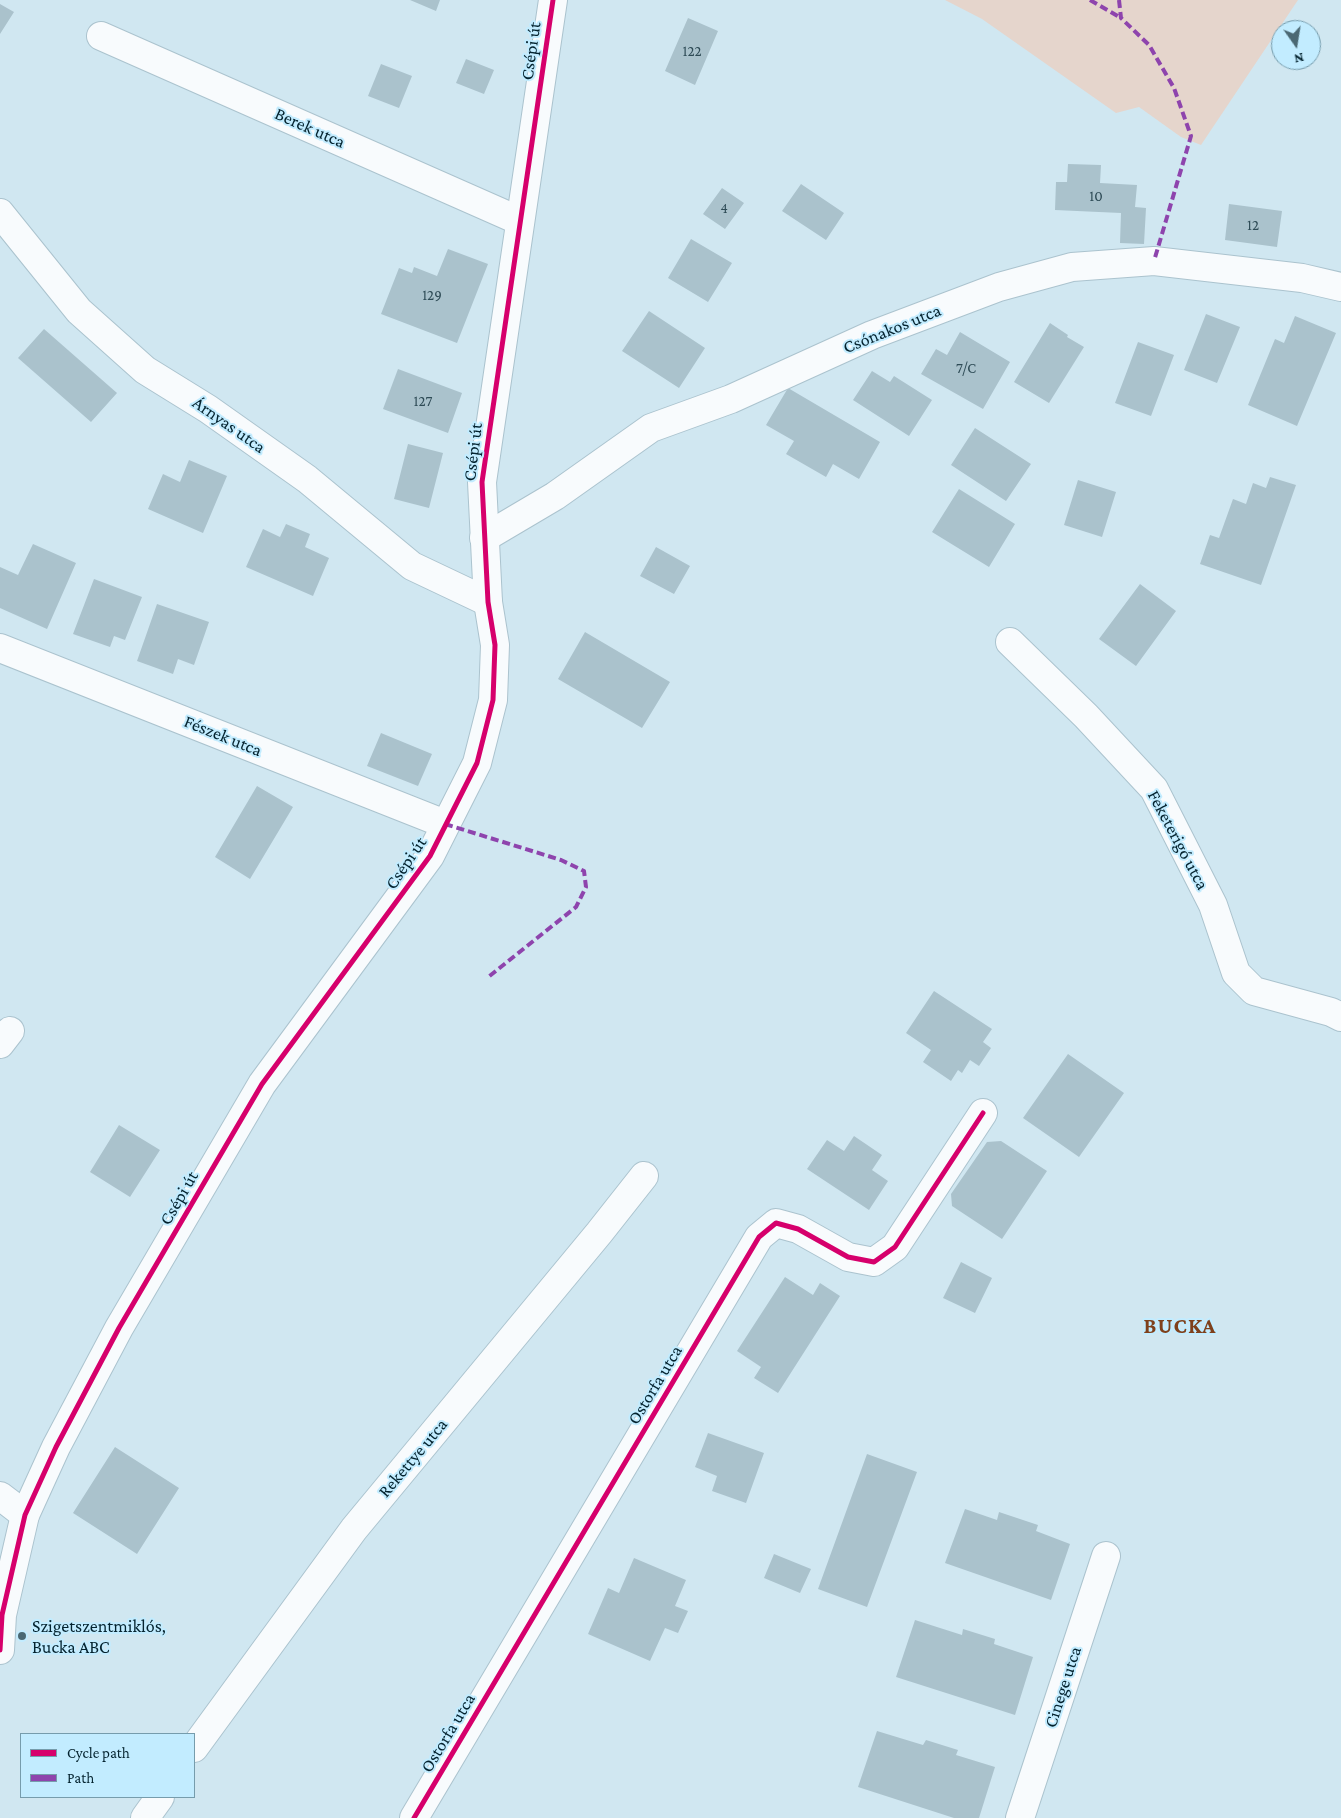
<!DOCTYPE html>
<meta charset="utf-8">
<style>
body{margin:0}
#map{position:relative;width:1341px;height:1818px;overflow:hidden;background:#d0e7f1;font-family:"Crimson Pro",serif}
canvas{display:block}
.legend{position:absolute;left:20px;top:1733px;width:175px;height:65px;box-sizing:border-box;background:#c2ecff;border:1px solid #769cac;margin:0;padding:6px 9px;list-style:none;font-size:15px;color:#04232f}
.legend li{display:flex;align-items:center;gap:10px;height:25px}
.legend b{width:25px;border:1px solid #769cac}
.north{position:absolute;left:1271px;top:20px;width:50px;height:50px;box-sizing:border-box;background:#c2ecff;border:1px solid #769cac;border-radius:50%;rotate:167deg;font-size:14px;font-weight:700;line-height:20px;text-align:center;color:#04232f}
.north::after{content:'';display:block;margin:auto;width:18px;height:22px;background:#4b6873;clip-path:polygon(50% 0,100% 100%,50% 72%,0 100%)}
</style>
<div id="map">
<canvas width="1341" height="1818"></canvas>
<ul class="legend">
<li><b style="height:6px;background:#d6006c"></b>Cycle path</li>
<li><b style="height:6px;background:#8e44ad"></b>Path</li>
</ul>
<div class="north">N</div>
</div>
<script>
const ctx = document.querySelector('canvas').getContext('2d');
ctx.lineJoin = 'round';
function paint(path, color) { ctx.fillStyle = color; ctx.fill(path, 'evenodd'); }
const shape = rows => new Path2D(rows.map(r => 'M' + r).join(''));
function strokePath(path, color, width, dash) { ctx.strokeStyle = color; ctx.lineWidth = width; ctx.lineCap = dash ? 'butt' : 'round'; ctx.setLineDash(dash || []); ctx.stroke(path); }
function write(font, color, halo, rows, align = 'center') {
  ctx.font = font + ' "Crimson Pro",serif'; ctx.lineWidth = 4; ctx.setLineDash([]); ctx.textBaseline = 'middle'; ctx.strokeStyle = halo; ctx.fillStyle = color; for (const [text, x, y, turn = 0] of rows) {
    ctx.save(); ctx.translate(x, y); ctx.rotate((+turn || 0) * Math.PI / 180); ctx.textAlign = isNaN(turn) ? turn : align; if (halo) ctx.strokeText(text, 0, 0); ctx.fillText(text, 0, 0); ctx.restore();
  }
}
paint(shape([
 [945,0,1298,0,1201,145,1181,137,1139,107,1116,113,982,19]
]), '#e5d5cc');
paint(shape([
 [410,0,440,0,436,11],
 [0,4,14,12,0,34],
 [688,18,718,31,695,85,665,71],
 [466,59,494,70,484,94,456,83],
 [381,64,412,76,399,108,368,96],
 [1068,164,1101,165,1100,183,1137,185,1135,207,1146,208,1144,244,1120,243,1121,213,1055,210,1056,182,1067,182],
 [801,184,844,213,826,240,782,211],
 [722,188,744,203,725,229,703,214],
 [1229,204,1282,211,1277,247,1225,240],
 [691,239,732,263,708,302,668,278],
 [448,249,488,264,457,343,381,314,399,268,412,273,414,267,437,276],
 [649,311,705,348,679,388,622,351],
 [1206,314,1240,327,1217,383,1184,370],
 [1295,316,1336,333,1297,426,1248,405,1275,339,1284,343],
 [1050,323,1068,335,1067,337,1084,347,1049,403,1014,382],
 [44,329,117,393,91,422,18,358],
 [960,332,1010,362,983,409,921,374,936,349,947,355],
 [1138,342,1174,355,1151,416,1115,403],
 [398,369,462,393,448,433,383,409],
 [872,371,890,382,894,376,932,400,909,436,853,400],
 [788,388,880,442,859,479,833,464,826,477,786,454,794,441,766,425],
 [975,428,1031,464,1006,501,951,465],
 [408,444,443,453,429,508,394,499],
 [189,460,227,476,203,533,148,509,163,474,180,482],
 [1270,477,1296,485,1261,585,1200,564,1210,535,1219,538,1233,499,1246,504,1253,483,1266,488],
 [1078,480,1116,492,1102,537,1064,525],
 [959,489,1015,524,989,567,932,532],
 [286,524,310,534,305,547,329,558,313,596,246,567,263,529,280,537],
 [33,544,76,563,47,629,0,608,0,567,18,575],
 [656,547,690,566,674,594,640,576],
 [94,579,142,597,125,640,114,636,110,647,73,634],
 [1140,584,1176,611,1136,666,1099,639],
 [157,604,209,622,194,665,178,659,173,674,137,661],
 [585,632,670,682,642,728,558,679],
 [381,733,432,754,418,786,367,766],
 [257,786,293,807,250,879,215,857],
 [934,991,992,1029,983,1042,991,1048,979,1066,970,1060,962,1073,958,1070,951,1081,923,1062,931,1050,906,1033],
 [1068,1054,1124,1093,1079,1157,1023,1118],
 [119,1125,160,1150,130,1197,90,1172],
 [854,1136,882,1155,872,1170,888,1181,869,1210,807,1169,827,1140,844,1151],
 [1001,1141,1047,1171,1002,1239,952,1206,951,1194,987,1142],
 [961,1262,992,1278,975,1313,943,1298],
 [785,1277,813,1295,820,1283,840,1296,778,1393,754,1378,761,1367,737,1351],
 [708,1433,764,1453,746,1503,712,1491,717,1476,695,1467],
 [115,1447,179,1488,137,1554,73,1513],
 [867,1454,917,1472,867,1607,818,1589],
 [965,1509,997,1520,999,1512,1038,1525,1036,1531,1070,1544,1051,1600,945,1563],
 [774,1554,811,1569,800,1593,764,1578],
 [634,1558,686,1580,675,1606,688,1611,678,1633,665,1628,650,1661,588,1634,608,1588,619,1593],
 [915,1620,962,1635,963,1629,995,1639,994,1644,1033,1657,1015,1715,896,1677],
 [877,1731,923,1745,926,1740,958,1750,956,1755,995,1767,979,1818,954,1818,858,1787]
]), '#aac2cc');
const street = shape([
 [101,36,520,221],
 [0,213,79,311,145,370,208,409,307,479,412,566,488,602],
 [484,538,555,496,651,428,731,399,872,335,999,287,1072,267,1154,261,1302,278,1341,287],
 [1010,642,1086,716,1154,789,1213,905,1236,973,1254,991,1331,1012,1341,1017],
 [0,648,445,824],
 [0,1044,10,1031],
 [0,1496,25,1515],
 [194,1748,354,1529,599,1233,644,1176],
 [145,1818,160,1797],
 [414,1818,759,1237,776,1223,798,1229,848,1257,874,1262,895,1247,983,1113],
 [1020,1818,1106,1556]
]);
const secondary = shape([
 [0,1650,2,1615,25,1515,56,1447,119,1328,262,1084,430,856,477,763,493,700,495,645,488,602,482,482,553,0]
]);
strokePath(street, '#abc3ce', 30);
strokePath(secondary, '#abc3ce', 30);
strokePath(street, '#f8fbfd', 28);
strokePath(secondary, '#f8fbfd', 28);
strokePath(shape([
 [1090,0,1121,18],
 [1119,0,1121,18,1149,45,1174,88,1191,136,1154,261],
 [445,824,561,860,584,871,586,887,576,907,487,978]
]), '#8e44ad', 4, [8, 4]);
strokePath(shape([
 [0,1650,2,1615,25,1515,56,1447,119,1328,262,1084,430,856,477,763,493,700,495,645,488,602,482,482,553,0],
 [414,1818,759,1237,776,1223,798,1229,848,1257,874,1262,895,1247,983,1113]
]), '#d6006c', 5);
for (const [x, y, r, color] of [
 [22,1636,5,"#4b6873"]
]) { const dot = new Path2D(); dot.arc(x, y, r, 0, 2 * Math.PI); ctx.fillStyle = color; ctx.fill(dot); strokePath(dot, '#c2ecff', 2); }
write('15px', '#2e4b56', null, [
 ["122",692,51],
 ["10",1096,196],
 ["4",724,208],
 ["12",1253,225],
 ["129",432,295],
 ["7/C",966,368],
 ["127",423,401]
]);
write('18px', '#04232f', '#c2ecff', [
 ["Csépi út",531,51,-82],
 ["Berek utca",310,128,24],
 ["Csónakos utca",892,329,-22],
 ["Árnyas utca",229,425,35],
 ["Csépi út",473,452,-83],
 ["Fészek utca",223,736,22],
 ["Feketerigó utca",1178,840,62],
 ["Csépi út",406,863,-56],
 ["Csépi út",179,1198,-60],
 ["Ostorfa utca",655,1385,-59],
 ["Rekettye utca",413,1458,-50],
 ["Cinege utca",1063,1687,-72],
 ["Ostorfa utca",448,1733,-59]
]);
write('18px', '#04232f', '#c2ecff', [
 ["Szigetszentmiklós,",32,1626],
 ["Bucka ABC",32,1647]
], 'left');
ctx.letterSpacing = '1px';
write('bold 22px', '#7f401b', '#c2ecff', [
 ["BUCKA",1180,1326]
]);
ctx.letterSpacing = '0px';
</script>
